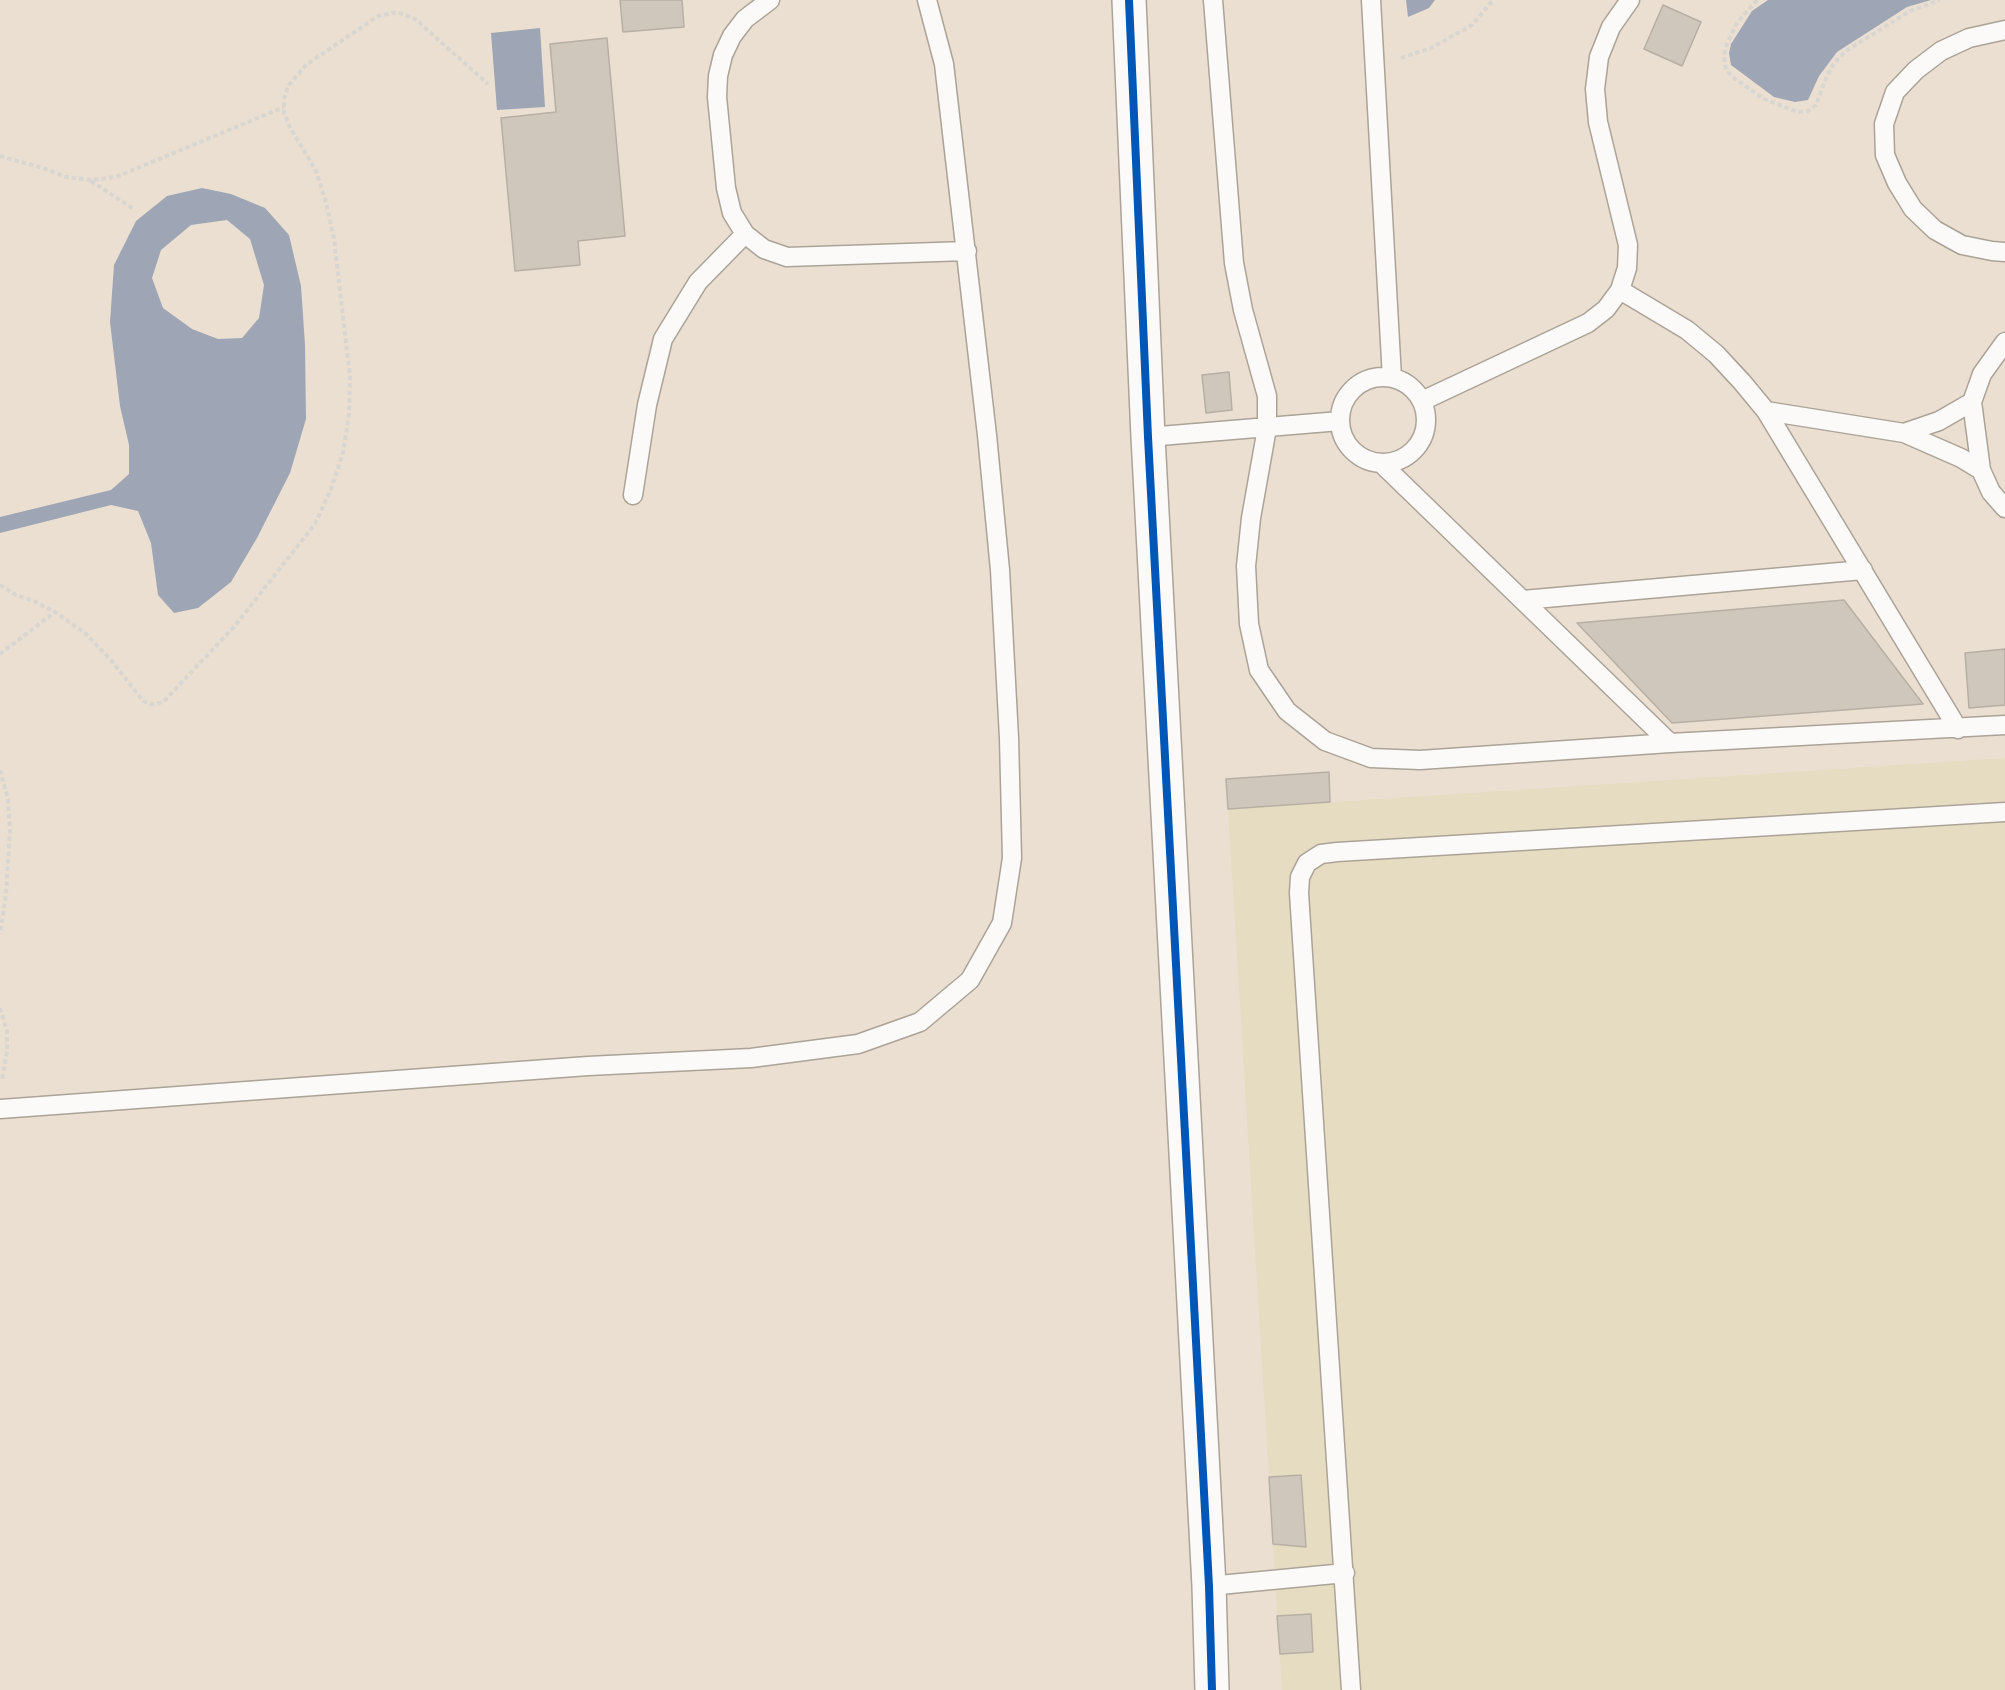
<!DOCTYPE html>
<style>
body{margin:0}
canvas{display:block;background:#eadfd0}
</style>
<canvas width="2005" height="1690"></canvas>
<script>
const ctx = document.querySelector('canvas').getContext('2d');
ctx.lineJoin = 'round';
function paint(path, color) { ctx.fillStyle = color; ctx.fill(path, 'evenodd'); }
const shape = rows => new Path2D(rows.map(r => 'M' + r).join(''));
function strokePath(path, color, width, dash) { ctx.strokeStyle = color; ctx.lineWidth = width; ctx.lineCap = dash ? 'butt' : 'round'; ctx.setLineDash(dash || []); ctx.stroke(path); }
paint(shape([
 [2005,758,2005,1690,1282,1690,1228,809]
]), '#e6dcc1');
paint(shape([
 [1406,0,1435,0,1429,8,1408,17],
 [1768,0,1931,0,1907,7,1837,52,1819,76,1808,100,1795,102,1774,97,1731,65,1729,53,1731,44,1752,11],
 [540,28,545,107,497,110,491,33],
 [202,188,231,194,265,208,289,235,301,286,305,345,306,419,290,473,257,538,231,582,198,608,174,613,158,595,151,543,138,511,111,505,0,533,0,517,111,490,129,474,129,445,120,406,110,322,114,265,136,221,167,196],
 [227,220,250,239,264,285,259,318,242,338,218,339,192,329,163,308,152,278,161,250,191,225]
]), '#9ea6b5');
const building = shape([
 [620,0,682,0,684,27,623,32,620,0],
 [1663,5,1701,22,1682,66,1644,49,1663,5],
 [607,38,625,236,578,241,580,265,515,271,501,118,556,112,550,44,607,38],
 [1229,372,1232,410,1206,413,1202,375,1229,372],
 [1844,600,1923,704,1672,723,1577,623,1844,600],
 [2005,649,2005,705,1969,708,1965,653,2005,649],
 [1329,772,1330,802,1228,809,1226,779,1329,772],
 [1301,1475,1306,1547,1273,1544,1269,1477,1301,1475],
 [1311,1614,1313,1652,1280,1654,1277,1616,1311,1614]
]);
paint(building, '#d0c7bc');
strokePath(building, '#b8afa4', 1.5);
const lane = shape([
 [770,0,745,19,732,36,723,55,718,76,717,97,726,188,732,213,745,234,764,249,787,257,967,251],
 [1213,0,1234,263,1243,310,1267,396,1267,428,1251,518,1246,566,1249,624,1259,670,1287,711,1325,741,1371,758,1420,760,1670,743,2005,725],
 [1371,0,1392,378],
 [2005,30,1969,38,1941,51,1916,70,1895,92,1884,124,1885,155,1897,183,1913,209,1935,230,1962,245,1992,251,2005,252],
 [1620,290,1687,330,1716,354,1742,382,1766,411,1958,729],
 [2005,342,1982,374,1972,402,1981,470,1991,492,2005,508],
 '1340 420a43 43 0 1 1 86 0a43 43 0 1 1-86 0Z',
 [1422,401,1588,323,1606,309,1620,290,1627,268,1628,245,1598,122,1595,89,1599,57,1611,27,1630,0],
 [1766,411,1904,433,1961,458,1981,470],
 [1904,433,1939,421,1972,402],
 [1148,437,1340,421],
 [1381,463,1670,743],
 [633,495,647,405,663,339,698,282,745,234],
 [1523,600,1863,570],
 [0,1109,588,1066,751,1058,858,1044,920,1022,970,980,1002,923,1012,858,1009,738,1000,570,987,435,944,64,927,0],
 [1209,1586,1345,1573],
 [1351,1690,1299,893,1300,877,1307,863,1321,854,1337,852,2005,812]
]);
const street = shape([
 [1129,0,1148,437,1209,1586,1212,1690]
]);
strokePath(lane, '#aba398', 21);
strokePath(street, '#aba398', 36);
strokePath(shape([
 [1757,0,1737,23,1727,44,1724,56,1725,66,1731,76,1764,99,1798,112,1808,111,1816,105,1826,78,1834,63,1846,51,1910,11,1940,0],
 [1401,58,1431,48,1472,25,1493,0],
 [0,156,46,169,66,177,91,180,116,177,284,107],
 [91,181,135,210],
 [0,585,16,595,36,602,55,612,85,633,111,660,143,701,150,704,157,704,164,701,233,628,315,524,331,489,343,453,349,415,350,377,334,239,326,202,316,171,290,127,284,113,284,99,288,86,306,65,378,16,397,12,415,19,488,84],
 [0,654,55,612],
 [0,770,8,799,10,830,6,894,0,934],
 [0,1008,7,1031,7,1051,2,1080]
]), '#d9d6d2', 4, [4.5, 3]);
strokePath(lane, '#fcfaf8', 18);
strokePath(street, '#fcfaf8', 33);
strokePath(shape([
 [1129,0,1148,437,1209,1586,1212,1690]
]), '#0057b8', 8);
</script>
